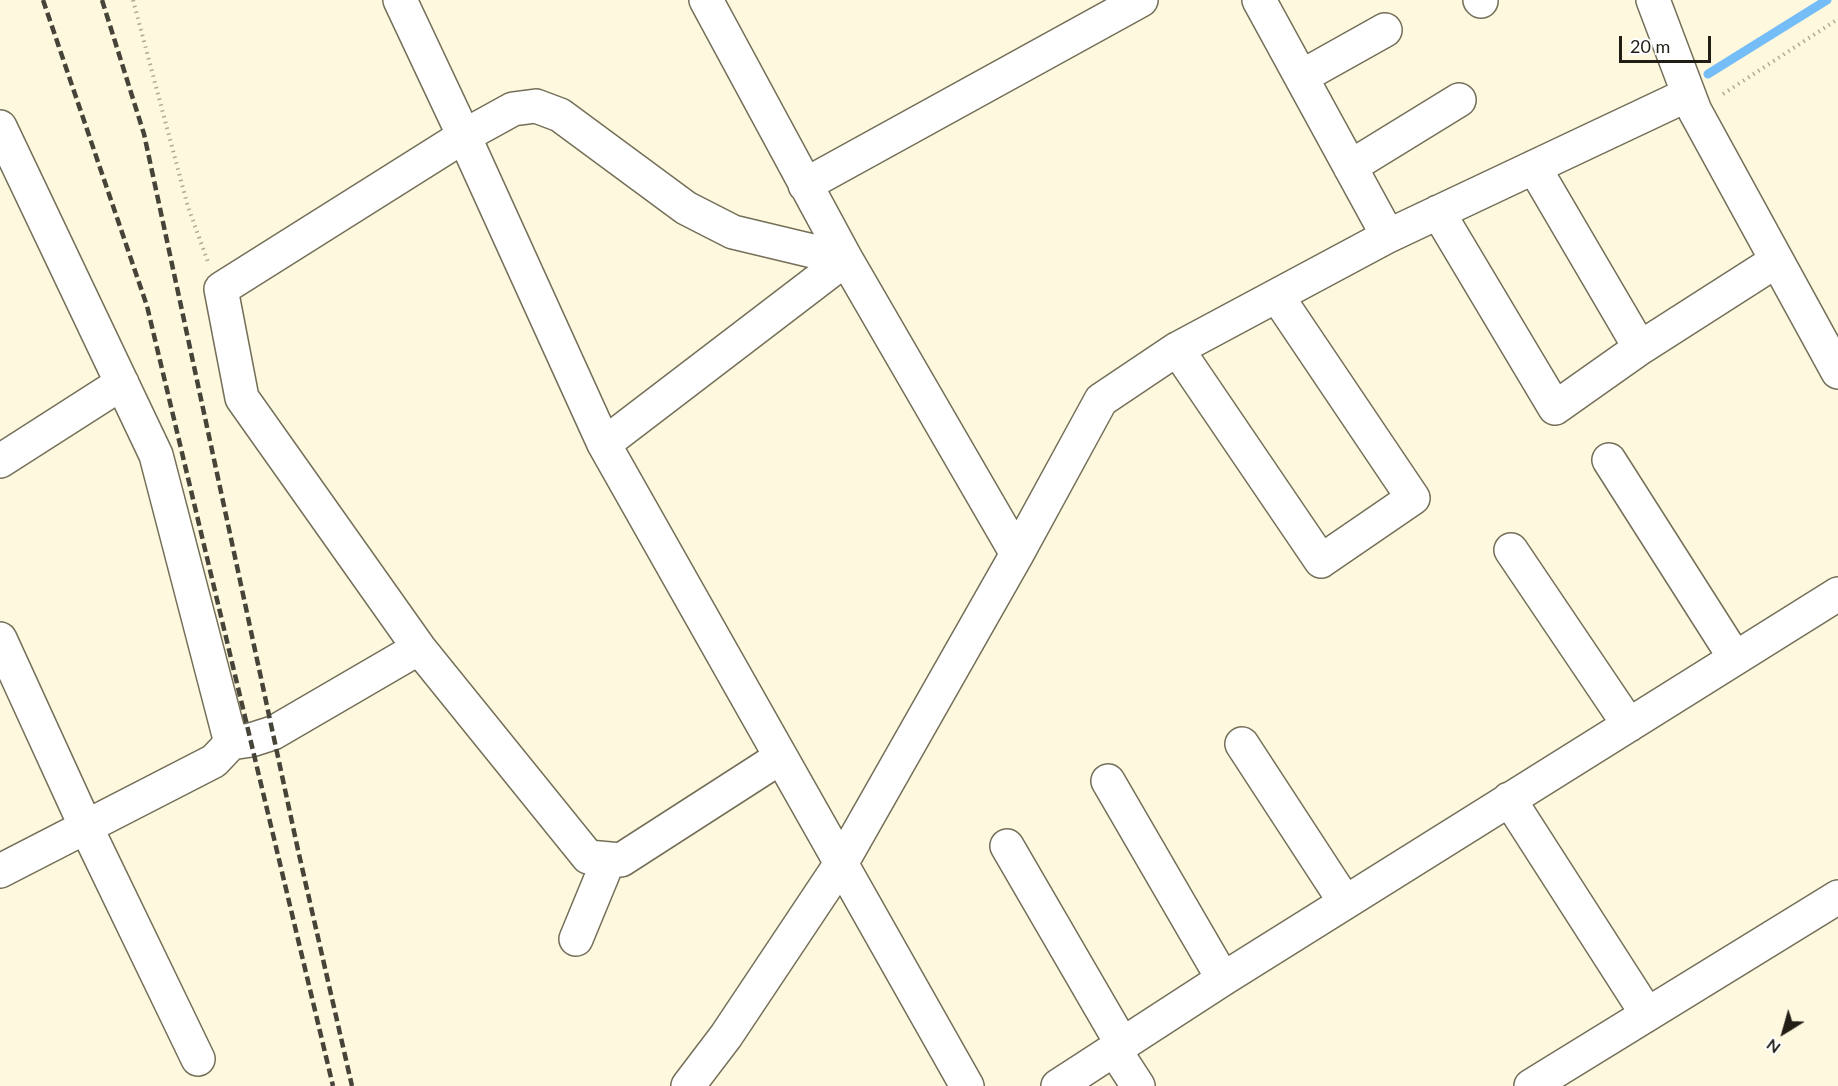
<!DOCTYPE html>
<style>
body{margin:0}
#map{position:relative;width:1838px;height:1086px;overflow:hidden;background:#fdf8de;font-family:Lato,sans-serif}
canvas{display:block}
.north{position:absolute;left:1754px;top:1002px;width:60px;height:60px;-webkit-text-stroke:4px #fff;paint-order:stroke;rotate:217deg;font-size:16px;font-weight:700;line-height:24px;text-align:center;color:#201e15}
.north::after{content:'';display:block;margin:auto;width:21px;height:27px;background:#201e15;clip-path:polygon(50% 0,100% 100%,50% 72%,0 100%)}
.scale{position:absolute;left:1619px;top:36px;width:92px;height:27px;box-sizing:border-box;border:3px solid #201e15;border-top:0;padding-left:8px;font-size:18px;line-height:21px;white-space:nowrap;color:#201e15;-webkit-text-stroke:4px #fff;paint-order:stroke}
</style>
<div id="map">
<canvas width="1838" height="1086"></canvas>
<div class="north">N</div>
<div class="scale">20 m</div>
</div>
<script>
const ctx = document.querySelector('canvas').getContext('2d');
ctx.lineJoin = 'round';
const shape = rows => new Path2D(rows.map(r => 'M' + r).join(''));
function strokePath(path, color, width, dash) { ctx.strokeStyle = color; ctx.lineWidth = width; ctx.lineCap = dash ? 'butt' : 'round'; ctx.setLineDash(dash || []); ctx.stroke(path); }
strokePath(shape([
 [1708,74,1827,0]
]), '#74bdf7', 9);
const minor = shape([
 [400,0,464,136,604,444,967,1086],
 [706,0,846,259,1017,554],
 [1259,0,1388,236],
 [1480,0,1481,1],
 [1653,0,1695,111,1838,372],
 [1301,77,1385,30],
 [0,127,156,455,231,743,251,740,273,733,419,648],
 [1350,167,1459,100],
 [805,185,1141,0],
 [1438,212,1555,408,1640,348,1534,167],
 [1640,348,1776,261],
 [1177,349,1321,561,1413,498,1277,296],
 [604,444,846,259],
 [1609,460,1735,658],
 [0,461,122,383],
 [1511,550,1629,725],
 [0,639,86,827,198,1059],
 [1242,744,1345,902],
 [781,757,621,860,588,857,419,648,242,398,221,289,464,136,513,109,536,106,560,115,686,208,733,232,846,259],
 [1108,781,1223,979],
 [1509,799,1647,1014],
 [1007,846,1122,1044],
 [0,871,214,761,231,743],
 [576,939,609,859],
 [1114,1049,1138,1086],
 [688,1086,726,1036,842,862,1017,554,1101,400,1177,349,1388,236,1687,95],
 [1058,1086,1223,979,1838,594],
 [1531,1086,1838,897]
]);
strokePath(minor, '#746f58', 36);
strokePath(shape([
 [133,0,188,207,208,262],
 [1723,94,1838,19]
]), '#afab97', 4, [1.5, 4.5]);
strokePath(minor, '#fff', 33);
strokePath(shape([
 [43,0,147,306,333,1086],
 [102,0,144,134,298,850,352,1086]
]), '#464438', 4.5, [9, 4.5]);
</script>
